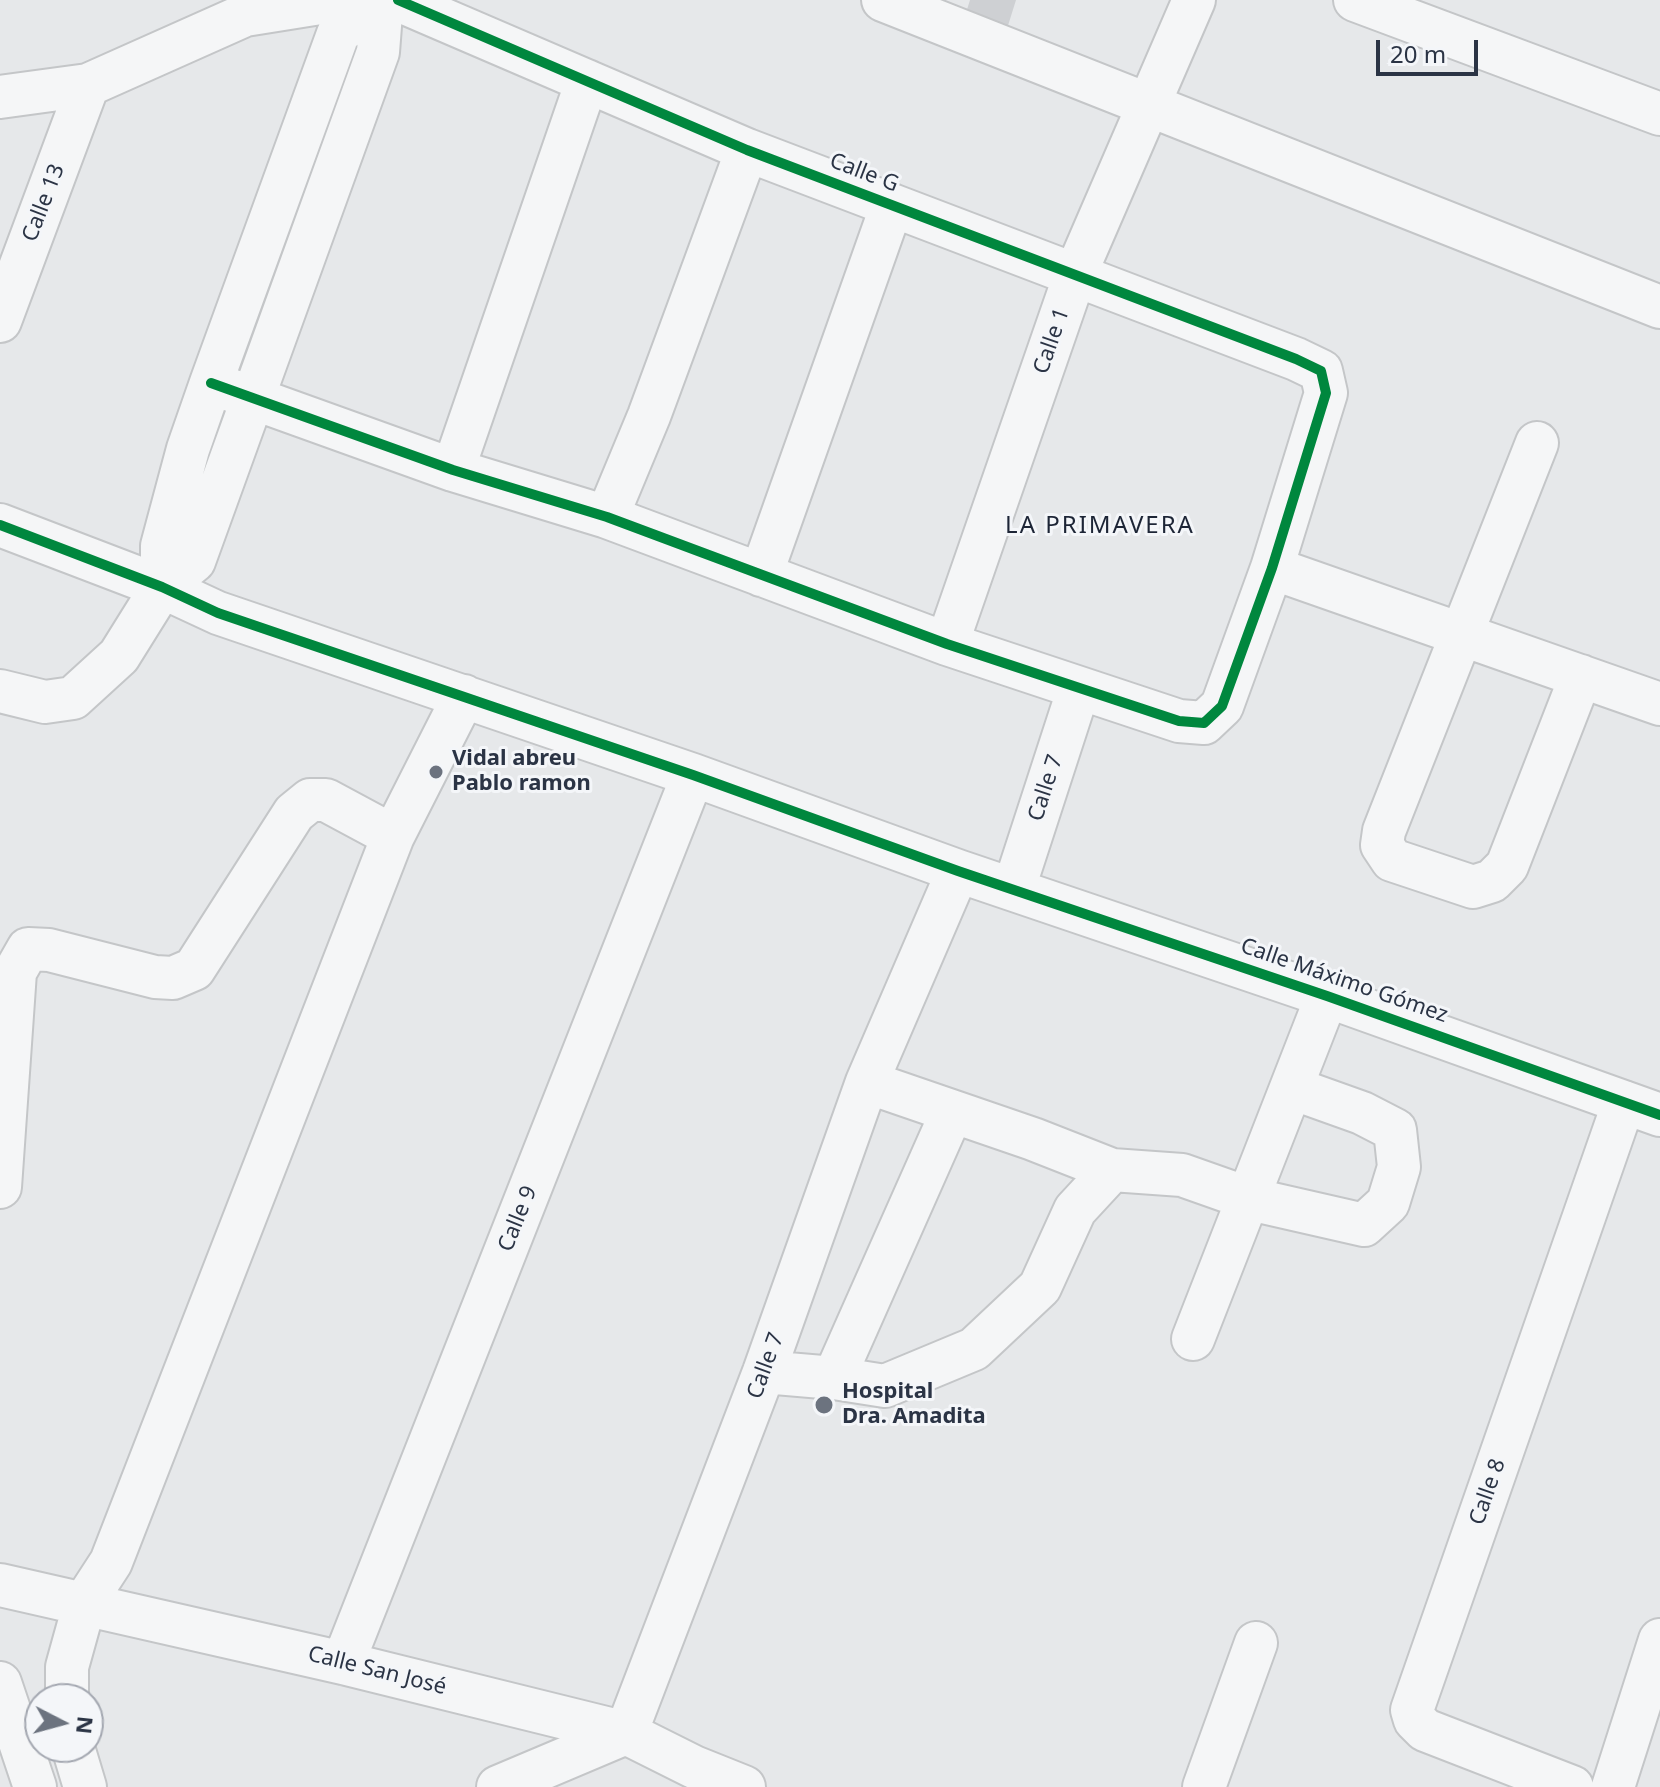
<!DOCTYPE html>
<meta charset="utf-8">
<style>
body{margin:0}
#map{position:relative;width:1660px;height:1787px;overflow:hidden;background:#e6e8ea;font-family:"Noto Sans",sans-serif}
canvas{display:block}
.north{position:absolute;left:24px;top:1683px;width:80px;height:80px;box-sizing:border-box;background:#f4f6f9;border:2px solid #a4a8b1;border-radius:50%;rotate:96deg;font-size:22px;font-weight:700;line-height:32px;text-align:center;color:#2b3445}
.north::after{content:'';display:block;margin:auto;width:28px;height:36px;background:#6c737f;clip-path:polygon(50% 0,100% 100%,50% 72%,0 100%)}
.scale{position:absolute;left:1376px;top:40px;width:102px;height:36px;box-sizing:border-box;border:4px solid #2b3445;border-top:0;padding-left:10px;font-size:24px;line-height:28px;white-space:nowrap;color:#2b3445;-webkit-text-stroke:6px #f4f6f9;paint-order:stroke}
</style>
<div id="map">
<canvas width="1660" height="1787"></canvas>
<div class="north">N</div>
<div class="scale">20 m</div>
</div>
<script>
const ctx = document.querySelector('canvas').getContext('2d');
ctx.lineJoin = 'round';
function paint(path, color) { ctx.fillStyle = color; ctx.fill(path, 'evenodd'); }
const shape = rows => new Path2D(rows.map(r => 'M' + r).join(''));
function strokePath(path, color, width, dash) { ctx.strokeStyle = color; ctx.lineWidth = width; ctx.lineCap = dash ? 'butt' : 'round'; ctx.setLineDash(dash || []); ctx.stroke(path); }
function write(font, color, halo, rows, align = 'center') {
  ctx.font = font + ' "Noto Sans",sans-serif'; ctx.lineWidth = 6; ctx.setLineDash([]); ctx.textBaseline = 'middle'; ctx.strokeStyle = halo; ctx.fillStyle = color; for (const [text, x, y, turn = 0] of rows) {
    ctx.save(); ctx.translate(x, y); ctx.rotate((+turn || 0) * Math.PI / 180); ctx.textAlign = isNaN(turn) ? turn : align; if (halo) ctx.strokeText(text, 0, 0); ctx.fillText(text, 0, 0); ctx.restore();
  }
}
paint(shape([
 [970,0,1016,0,1006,32,964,19]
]), '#ced0d3');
const minor = shape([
 [883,0,1660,307],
 [1355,0,1660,114],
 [0,97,88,85,245,15,339,0],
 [0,321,88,85],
 [211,383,453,470,607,517,947,644,1179,721,1204,723,1222,706,1272,568,1326,393,1321,371,1296,359,747,150,398,0],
 [1537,443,1384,831,1382,845,1392,860,1473,887,1492,881,1507,866,1581,676],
 [453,470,587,81],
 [607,517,649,416,747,150],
 [0,525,162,587,218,613,693,775,958,871,1327,996,1660,1115],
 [1272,568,1660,704],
 [761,575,892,205],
 [162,587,162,546,188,449,211,383,338,34,375,0],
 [947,644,1075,275,1194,0],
 [0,691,45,702,73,698,119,656,162,587,194,561,378,52,382,0],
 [1014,888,1079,688],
 [867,1082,1033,1139,1112,1170],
 [0,1187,15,972,28,949,49,950,155,977,173,978,194,969,294,813,310,800,326,800,393,836],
 [1193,1339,1327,996],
 [764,1372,834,1378,885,1386,974,1349,1040,1287,1075,1210,1112,1170,1182,1175,1250,1199,1364,1225,1388,1203,1399,1167,1395,1130,1362,1113,1292,1088],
 [834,1378,952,1112],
 [0,1585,343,1663,626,1733,694,1767,744,1787],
 [343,1663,693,775],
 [0,1683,35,1787],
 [67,1699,67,1667,85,1602,111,1562,393,836,464,696],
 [73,1747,85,1787],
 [498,1787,626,1733,764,1372,867,1082,958,871],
 [1204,1787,1256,1643],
 [1572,1787,1425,1730,1415,1720,1412,1710,1624,1102],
 [1613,1787,1660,1640]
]);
strokePath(minor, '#c4c6c8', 46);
strokePath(minor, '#f5f6f7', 42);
strokePath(shape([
 [211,383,453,470,607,517,947,644,1179,721,1204,723,1222,706,1272,568,1326,393,1321,371,1296,359,747,150,398,0],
 [0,525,162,587,218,613,693,775,958,871,1327,996,1660,1115]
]), '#00873e', 10);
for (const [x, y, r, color] of [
 [436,772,8,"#6c737f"],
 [824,1405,10,"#6c737f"]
]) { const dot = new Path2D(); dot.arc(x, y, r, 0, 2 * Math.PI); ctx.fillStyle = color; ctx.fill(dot); strokePath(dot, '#f4f6f9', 3); }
write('22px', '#2b3445', '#f4f6f9', [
 ["Calle G",864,173,21],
 ["Calle 13",44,203,-69],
 ["Calle 1",1052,341,-71],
 ["Calle 7",1046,788,-72],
 ["Calle Máximo Gómez",1344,981,19],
 ["Calle 9",518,1219,-68],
 ["Calle 7",766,1366,-70],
 ["Calle 8",1488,1492,-71],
 ["Calle San José",377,1671,14]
]);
write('bold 22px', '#2b3445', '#f4f6f9', [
 ["Vidal abreu",452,759],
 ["Pablo ramon",452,784],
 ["Hospital",842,1392],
 ["Dra. Amadita",842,1417]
], 'left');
ctx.letterSpacing = '2px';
write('24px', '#1d2536', '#f4f6f9', [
 ["LA PRIMAVERA",1100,526]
]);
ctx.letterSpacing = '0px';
</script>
